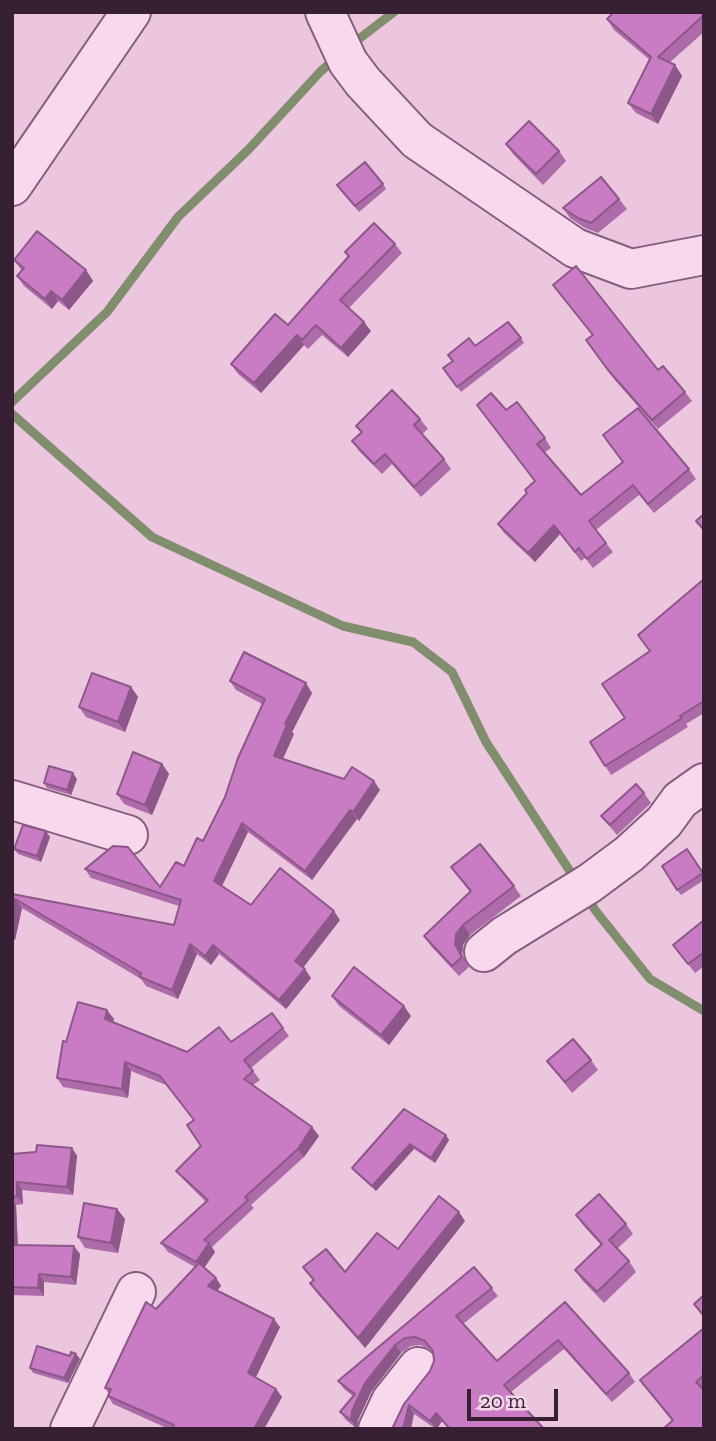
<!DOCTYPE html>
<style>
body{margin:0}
#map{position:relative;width:716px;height:1441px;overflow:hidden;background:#ecc5de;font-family:"Zilla Slab",serif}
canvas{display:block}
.frame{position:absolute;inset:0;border:14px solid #371f34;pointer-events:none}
.scale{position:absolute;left:467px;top:1389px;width:91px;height:32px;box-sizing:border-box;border:4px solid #371f34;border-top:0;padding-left:9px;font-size:21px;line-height:24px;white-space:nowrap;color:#371f34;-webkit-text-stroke:5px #f4d4e8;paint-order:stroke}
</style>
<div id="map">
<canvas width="716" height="1441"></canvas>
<div class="frame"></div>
<div class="scale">20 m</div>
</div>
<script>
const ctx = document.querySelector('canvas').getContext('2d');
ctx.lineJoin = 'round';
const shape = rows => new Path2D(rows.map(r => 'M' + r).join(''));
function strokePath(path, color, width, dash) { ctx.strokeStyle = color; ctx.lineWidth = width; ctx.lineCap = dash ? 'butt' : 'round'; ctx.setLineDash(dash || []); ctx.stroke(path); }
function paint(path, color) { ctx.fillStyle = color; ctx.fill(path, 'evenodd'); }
strokePath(shape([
 [351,45,394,12],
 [12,402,107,312,178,217,249,149,321,71,335,59],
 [12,414,152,537,343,626,413,642,452,672,486,742,577,882],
 [587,897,595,910,650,979,704,1011]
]), '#818e6d', 9);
const minor = shape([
 [325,12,348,62,363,82,417,140,575,248,631,269,704,255],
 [12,186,131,12],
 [12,800,128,835],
 [484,952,504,936,590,883,629,854,664,822,680,800,704,783],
 [70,1429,136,1292],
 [378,1429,391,1401,418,1367]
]);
strokePath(minor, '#865c7f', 42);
strokePath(minor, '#f7d8ec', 38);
paint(shape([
 [704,12,704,32,669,63,675,65,682,76,658,124,636,113,628,103,650,60,614,30,607,19],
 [506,144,559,151,566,161,543,185,513,154],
 [383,184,386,189,359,212,337,185],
 [619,199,627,209,598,233,585,228,570,218,563,208],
 [395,244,402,253,349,308,371,331,348,357,322,335,308,349,304,345,261,393,238,374,231,364,288,325,348,257,345,252],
 [14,260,86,270,93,281,69,310,58,301,52,309,24,286,17,276,22,271],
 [553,285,685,392,692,401,658,429,614,379,586,340,592,335],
 [521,338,524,343,461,392,443,368,453,361,448,355,475,346],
 [477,405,506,410,545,438,551,448,544,453,581,495,689,469,696,479,654,513,639,495,596,530,613,552,593,568,585,558,581,561,560,534,535,562,504,533,498,524,527,493,535,481],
 [420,419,428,429,422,434,444,459,451,469,421,497,392,464,382,474,359,451,352,441,361,433,356,426],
 [704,579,704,713,686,724,688,727,611,775,590,742,625,718,650,651],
 [230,681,312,693,292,732,294,734,283,759,344,779,380,790,359,821,357,819,312,880,248,832,222,886,251,905,340,920,303,968,311,978,286,1009,219,954,211,965,197,954,178,999,146,986,141,979,22,908,15,940,12,940,12,894,174,925,179,906,91,878,85,869,160,887,184,866,203,841,225,797,262,704,236,690],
 [131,687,138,697,125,732,86,717,79,707],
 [162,764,169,774,152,815,124,804,117,794],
 [77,779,71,795,47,788,44,783],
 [644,793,651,803,617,835,601,816],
 [50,837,41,862,18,854,14,849],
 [687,849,704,874,704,880,681,895,677,890],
 [451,867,514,886,521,896,470,935,463,945,462,955,469,967,459,976,431,946,424,936,470,892],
 [704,920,704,966,695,973,673,945],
 [332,996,411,1016,389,1045,339,1006],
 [272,1013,289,1036,251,1068,260,1080,253,1085,312,1127,319,1136,304,1157,251,1205,254,1208,212,1247,215,1252,204,1268,216,1278,221,1286,217,1291,280,1327,256,1377,276,1389,282,1397,264,1429,169,1429,113,1404,108,1396,109,1394,105,1388,156,1309,195,1267,168,1252,161,1243,206,1202,183,1179,176,1171,201,1146,194,1120,166,1085,131,1071,128,1098,63,1087,57,1078,66,1042,114,1019,113,1022,187,1052,231,1042],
 [591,1060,598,1070,572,1093,547,1061],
 [404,1109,449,1140,435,1163,414,1149,376,1191,356,1173,352,1168],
 [72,1148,77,1156,73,1195,22,1190,23,1204,16,1205,18,1245,80,1254,76,1285,44,1282,44,1296,12,1295,12,1154],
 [117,1209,125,1219,118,1253,85,1248,78,1237],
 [576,1215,626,1224,633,1234,617,1249,629,1261,636,1272,604,1303,582,1280,575,1270,601,1245,583,1225],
 [465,1221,365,1348,317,1293,310,1283,313,1280,303,1267,345,1272,398,1249],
 [474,1267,498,1296,463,1324,497,1361,565,1302,629,1373,635,1382,612,1402,564,1349,511,1392,544,1429,449,1429,442,1421,436,1429,414,1414,392,1429,430,1371,434,1361,433,1352,431,1350,421,1345,411,1346,401,1353,371,1392,358,1420,357,1429,346,1420,340,1412,353,1396,344,1389,338,1381],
 [704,1328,704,1429,672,1421,640,1380],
 [80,1359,68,1383,33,1373,30,1368]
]), '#ad6ba9');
paint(shape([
 [675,65,682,76,658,124,651,114],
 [86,270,93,281,69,310,62,300],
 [51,291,58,301,52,309,45,299],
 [364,322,371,331,348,357,341,348],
 [297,335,304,345,261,393,254,383],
 [554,525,560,534,535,562,528,553],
 [306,683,312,693,292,732,294,734,280,765,274,756,285,724],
 [131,687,138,697,125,732,118,722],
 [162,764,169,774,152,815,145,805],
 [73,773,77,779,71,795,67,790],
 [374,781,380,790,359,821,353,812],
 [350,810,357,819,312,880,305,871],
 [242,823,248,832,220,890,214,881],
 [46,831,50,837,41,862,37,856],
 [15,899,22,908,15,940,12,936,12,914],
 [334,911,340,920,301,970,295,961],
 [463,925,470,935,463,945,462,955,469,967,462,957,455,944,456,934],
 [190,944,197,954,178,999,172,990],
 [213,945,219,954,211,965,205,956],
 [305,969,311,978,286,1009,279,1000],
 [404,1006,411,1016,389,1045,381,1035],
 [107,1010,114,1019,111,1028,105,1019],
 [125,1062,131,1071,128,1098,122,1089],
 [312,1127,319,1136,304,1157,298,1149],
 [446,1135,449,1140,435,1163,431,1158],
 [410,1144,414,1149,376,1191,372,1186],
 [72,1148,77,1156,73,1195,67,1187],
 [17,1182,22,1190,23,1204,17,1196],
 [12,1200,16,1205,18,1253,13,1245],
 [117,1209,125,1219,118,1253,111,1243],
 [459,1212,465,1221,365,1348,358,1338],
 [209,1243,215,1252,202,1271,196,1262],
 [74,1246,80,1254,76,1285,71,1277],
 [39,1274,44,1282,44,1296,38,1288],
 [216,1278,221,1286,214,1294,208,1286],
 [274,1319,280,1327,254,1381,248,1373],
 [395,1345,401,1353,371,1392,358,1420,357,1429,351,1420,352,1411,365,1383],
 [76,1354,80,1359,68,1383,64,1378],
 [276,1389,282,1397,264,1429,254,1429],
 [409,1405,414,1414,411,1429,403,1429],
 [436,1413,442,1421,437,1429,430,1421]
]), '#8d5789');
const building = shape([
 [614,12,704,12,704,15,658,57,675,65,651,114,628,103,651,57,607,19,614,12],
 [529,121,559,151,536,174,506,144,529,121],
 [365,162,383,184,355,206,337,185,365,162],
 [601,177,619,199,591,223,578,218,563,208,601,177],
 [374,223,395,244,340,300,364,322,341,348,316,325,302,340,297,335,254,383,231,364,275,314,288,325,349,256,345,252,374,223],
 [37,231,86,270,62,300,51,291,45,299,17,276,24,268,14,260,37,231],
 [576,266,658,370,663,366,685,392,652,420,608,370,586,340,593,335,553,285,576,266],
 [508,322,521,338,457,387,443,368,453,361,448,355,469,338,475,346,508,322],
 [392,390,420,419,414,425,444,459,414,487,385,454,374,464,352,441,362,432,356,426,392,390],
 [491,393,506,410,517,402,545,438,537,444,581,495,623,462,603,435,638,408,689,469,648,504,633,485,589,521,606,543,587,559,579,548,575,552,554,525,528,553,498,524,527,493,525,490,535,481,477,405,491,393],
 [704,514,704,530,696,521,704,514],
 [704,579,704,701,680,716,682,718,605,766,590,742,625,718,602,684,650,651,638,635,704,579],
 [244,652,306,683,285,724,287,725,274,756,344,779,352,767,374,781,353,812,350,810,305,871,242,823,214,881,251,905,280,868,334,911,295,961,305,969,279,1000,213,945,205,956,190,944,172,990,140,977,141,973,15,899,12,914,12,894,174,925,181,900,85,869,113,846,128,847,160,887,176,862,184,866,197,838,203,841,225,797,238,758,265,699,230,681,244,652],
 [92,673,131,687,118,722,79,707,92,673],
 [133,752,162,764,145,805,117,794,133,752],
 [49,766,73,773,67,790,44,783,49,766],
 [636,784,644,793,610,825,601,816,636,784],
 [23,825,46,831,37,856,14,849,23,825],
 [480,844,514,886,463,925,456,934,455,944,462,957,452,966,424,936,471,891,451,867,480,844],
 [687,849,703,873,677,890,662,866,687,849],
 [704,920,704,952,688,964,673,945,704,920],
 [354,967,404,1006,381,1035,332,996,354,967],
 [78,1002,107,1010,105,1019,187,1052,219,1027,231,1042,272,1013,283,1028,244,1060,253,1071,244,1079,312,1127,298,1149,245,1197,248,1200,204,1240,209,1243,196,1262,161,1243,208,1200,176,1171,201,1146,187,1125,194,1120,160,1076,125,1062,122,1089,57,1078,63,1041,66,1042,78,1002],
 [573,1039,591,1060,565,1082,547,1061,573,1039],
 [404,1109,446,1135,431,1158,410,1144,372,1186,352,1168,404,1109],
 [37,1145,72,1148,67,1187,17,1182,17,1196,12,1197,12,1154,36,1152,37,1145],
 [599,1194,626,1224,609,1240,629,1261,597,1292,575,1270,602,1244,576,1215,599,1194],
 [439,1196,459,1212,358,1338,310,1283,314,1280,303,1267,326,1249,345,1272,377,1233,398,1249,439,1196],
 [84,1203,117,1209,111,1243,78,1237,84,1203],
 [12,1238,13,1245,74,1246,71,1277,39,1274,38,1288,12,1287,12,1238],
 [199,1263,216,1278,208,1286,274,1319,248,1373,276,1389,254,1429,174,1429,173,1428,174,1425,108,1396,111,1389,105,1388,146,1302,156,1309,199,1263],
 [474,1267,492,1288,456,1316,497,1361,565,1302,629,1373,606,1394,558,1340,504,1385,544,1429,450,1429,436,1413,430,1421,409,1405,403,1429,392,1429,404,1404,430,1371,434,1361,433,1351,425,1341,415,1337,405,1338,395,1345,365,1383,352,1411,351,1420,340,1412,355,1394,338,1381,474,1267],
 [704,1295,704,1316,694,1304,704,1295],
 [704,1328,704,1375,696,1382,704,1390,704,1429,663,1429,673,1420,640,1380,704,1328],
 [37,1346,70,1356,71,1352,76,1354,64,1378,30,1368,37,1346]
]);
paint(building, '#c97cc4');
strokePath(building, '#8d5789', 2);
</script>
